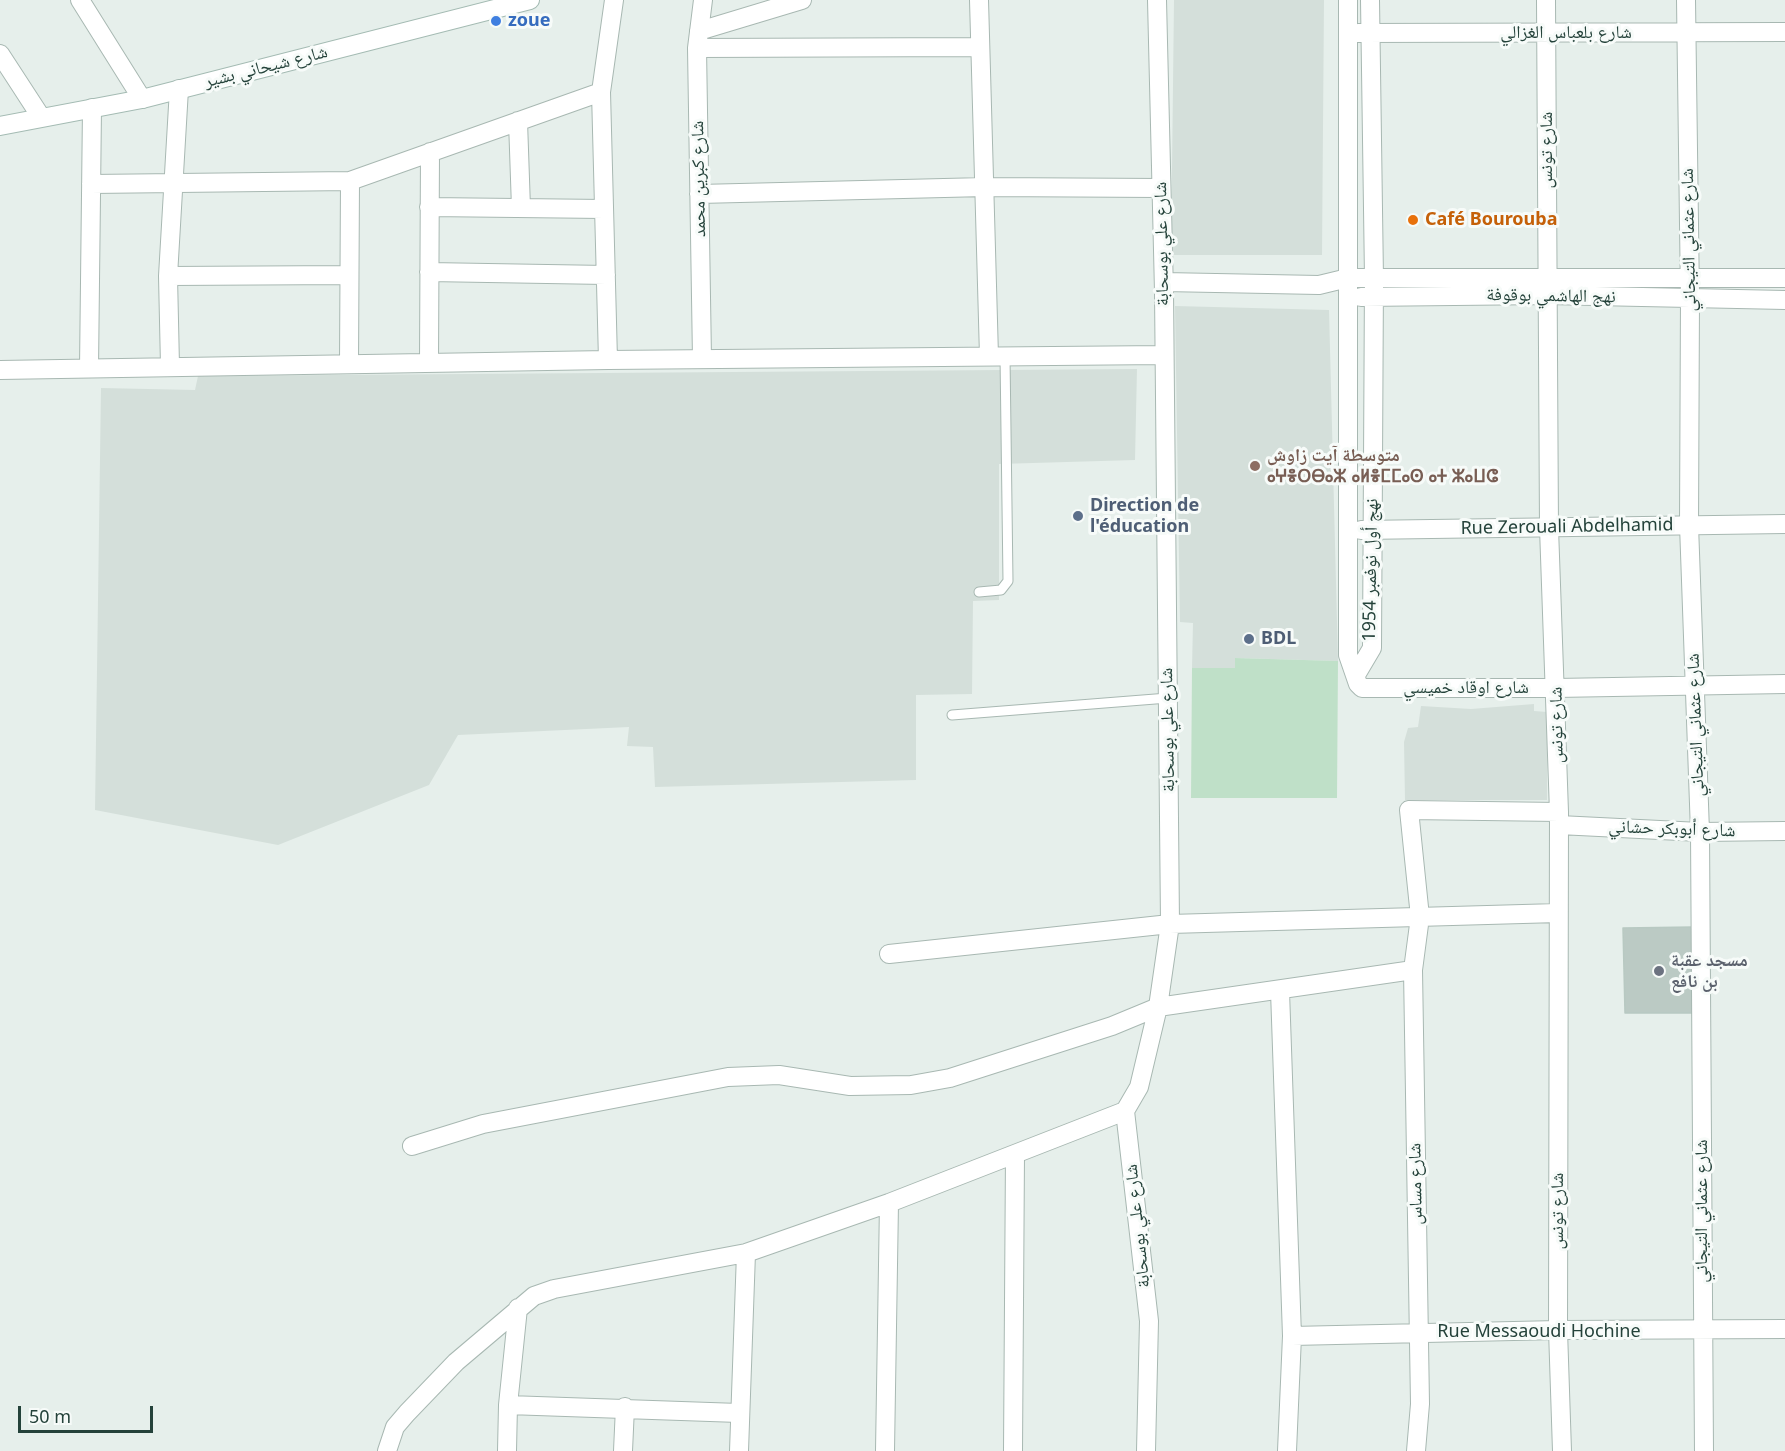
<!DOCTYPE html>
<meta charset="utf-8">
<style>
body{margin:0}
#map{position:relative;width:1785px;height:1451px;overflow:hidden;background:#e6efeb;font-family:"Noto Sans",sans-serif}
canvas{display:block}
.scale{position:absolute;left:18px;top:1406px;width:135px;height:27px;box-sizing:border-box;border:3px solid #24423a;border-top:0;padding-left:8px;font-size:18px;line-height:21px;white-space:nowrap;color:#24423a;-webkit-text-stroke:4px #f7fbf9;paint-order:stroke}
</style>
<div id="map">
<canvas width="1785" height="1451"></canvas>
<div class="scale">50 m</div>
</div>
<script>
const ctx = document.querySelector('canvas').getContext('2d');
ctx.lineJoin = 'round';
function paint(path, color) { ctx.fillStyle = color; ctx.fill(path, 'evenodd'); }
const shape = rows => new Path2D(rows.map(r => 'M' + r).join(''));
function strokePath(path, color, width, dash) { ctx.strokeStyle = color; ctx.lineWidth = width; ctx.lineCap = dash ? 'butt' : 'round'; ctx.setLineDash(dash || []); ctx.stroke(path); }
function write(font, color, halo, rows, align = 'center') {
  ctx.font = font + ' "Noto Sans","Noto Naskh Arabic","Noto Sans Tifinagh",sans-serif'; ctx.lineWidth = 6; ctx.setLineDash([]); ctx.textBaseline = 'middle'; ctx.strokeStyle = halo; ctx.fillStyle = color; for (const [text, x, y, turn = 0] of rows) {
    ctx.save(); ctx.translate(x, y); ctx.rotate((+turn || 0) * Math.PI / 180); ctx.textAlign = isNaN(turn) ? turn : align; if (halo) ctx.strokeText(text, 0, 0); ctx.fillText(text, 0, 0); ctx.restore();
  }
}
paint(shape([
 [1174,0,1324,0,1322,255,1171,255],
 [1175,306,1329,310,1338,661,1236,658,1235,668,1192,668,1193,623,1180,622],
 [1137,369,1135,460,999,464,999,600,973,601,972,694,916,695,916,780,655,787,653,747,627,746,629,727,458,735,429,785,278,845,95,810,101,388,195,390,198,376],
 [1534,704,1534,711,1547,712,1547,800,1405,800,1404,742,1408,728,1418,727,1421,706,1471,709]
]), '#d4dfda');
paint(shape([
 [1235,658,1338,661,1337,798,1191,798,1192,668,1235,668]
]), '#bfe0c8');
const building = shape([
 [1693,927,1694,1013,1625,1013,1623,928,1693,927]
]);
paint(building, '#bbcac4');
strokePath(building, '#b8c9c2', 1.5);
const lane = shape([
 [979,592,1001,590,1008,581,1005,356],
 [952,715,1168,698]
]);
const street = shape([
 [80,0,142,99],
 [979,0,989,356],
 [1348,0,1348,655,1358,684,1362,688,1556,688,1785,684],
 [1546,0,1549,528,1559,812,1558,1330,1562,1451],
 [1686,0,1690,298,1689,525,1700,832,1704,1451],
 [699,31,802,0],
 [1358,33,1785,32],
 [697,48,980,47],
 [0,54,41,117],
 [518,121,521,208],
 [91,184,350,181,601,92],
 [699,194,985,187,1161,188],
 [429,207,604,209],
 [429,272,606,275],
 [168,276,349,275],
 [1164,282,1319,285,1348,278,1785,278],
 [1361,297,1547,295,1785,300],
 [702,359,697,48,703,0],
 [608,360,601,92,614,0],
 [429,362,430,152],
 [349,364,350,181],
 [170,366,168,276,179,89],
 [89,368,92,108],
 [0,370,608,360,1164,355],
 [1361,530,1785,524],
 [1356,675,1372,648,1374,278,1370,0],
 [1559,825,1700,832,1785,831],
 [889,954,1170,924,1558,913],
 [1280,991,1292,1336,1287,1451],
 [412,1146,483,1124,728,1077,779,1075,850,1086,911,1085,950,1078,1112,1026,1158,1007,1413,970],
 [1292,1336,1558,1330,1785,1329],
 [508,1405,739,1413],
 [387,1451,395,1427,407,1413,456,1362,534,1296,554,1289,746,1253,889,1203,1125,1111],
 [507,1451,508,1405,518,1308],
 [623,1451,625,1407],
 [739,1451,746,1253],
 [885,1451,889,1203],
 [1013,1451,1015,1154],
 [1146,1451,1149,1321,1125,1111,1139,1087,1158,1007,1170,924,1164,292,1157,0],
 [1416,1451,1420,1404,1413,970,1420,917,1409,810,1559,812]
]);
const secondary = shape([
 [0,126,142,99,530,0]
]);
strokePath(lane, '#a8b8b2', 11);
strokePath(street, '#a8b8b2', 20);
strokePath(secondary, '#a4bbb3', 20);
strokePath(lane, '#fff', 9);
strokePath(street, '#fff', 18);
strokePath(secondary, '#fff', 18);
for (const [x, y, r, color] of [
 [496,21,6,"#3f7fe0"],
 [1413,220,6,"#e8710a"],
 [1255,466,6,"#8d6e63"],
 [1078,516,6,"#5c6f8a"],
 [1249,639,6,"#5c6f8a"],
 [1659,971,6,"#6b7280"]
]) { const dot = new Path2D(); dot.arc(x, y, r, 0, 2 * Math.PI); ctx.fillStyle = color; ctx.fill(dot); strokePath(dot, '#f7fbf9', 2); }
write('bold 18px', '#366cbe', '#f7fbf9', [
 ["zoue",508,21]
], 'left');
write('18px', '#24423a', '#f7fbf9', [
 ["شارع بلعباس الغزالي",1566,33],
 ["شارع شيحاني بشير",266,67,-14],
 ["شارع تونس",1547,150,-90],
 ["شارع كبرين محمد",699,179,-91],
 ["شارع عثماني التيجاني",1689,240,-91],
 ["شارع علي بوسحابة",1162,244,-91],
 ["نهج الهاشمي بوقوفة",1551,296,1],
 ["Rue Zerouali Abdelhamid",1567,527,-1],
 ["نهج أول نوفمبر 1954",1371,570,-89],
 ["شارع اوقاد خميسي",1466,688],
 ["شارع تونس",1557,725,-91],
 ["شارع عثماني التيجاني",1696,725,-92],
 ["شارع علي بوسحابة",1168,730,-91],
 ["شارع أبوبكر حشاني",1672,829,2],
 ["شارع مساس",1416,1184,-91],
 ["شارع تونس",1558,1211,-90],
 ["شارع عثماني التيجاني",1702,1211,-90],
 ["شارع علي بوسحابة",1138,1226,-96],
 ["Rue Messaoudi Hochine",1539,1332]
]);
write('bold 18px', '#c56008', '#f7fbf9', [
 ["Café Bourouba",1425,220]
], 'left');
write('bold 18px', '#785e54', '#f7fbf9', [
 ["متوسطة آيت زاوش",1267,456],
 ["ⴰⵖⴻⵔⴱⴰⵣ ⴰⵍⴻⵎⵎⴰⵙ ⴰⵜ ⵣⴰⵡⵛ",1267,477]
], 'left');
write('bold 18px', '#4e5e75', '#f7fbf9', [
 ["Direction de",1090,506],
 ["l'éducation",1090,527],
 ["BDL",1261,639]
], 'left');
write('bold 18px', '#5b616d', '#f7fbf9', [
 ["مسجد عقبة",1671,961],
 ["بن نافع",1671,982]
], 'left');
</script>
